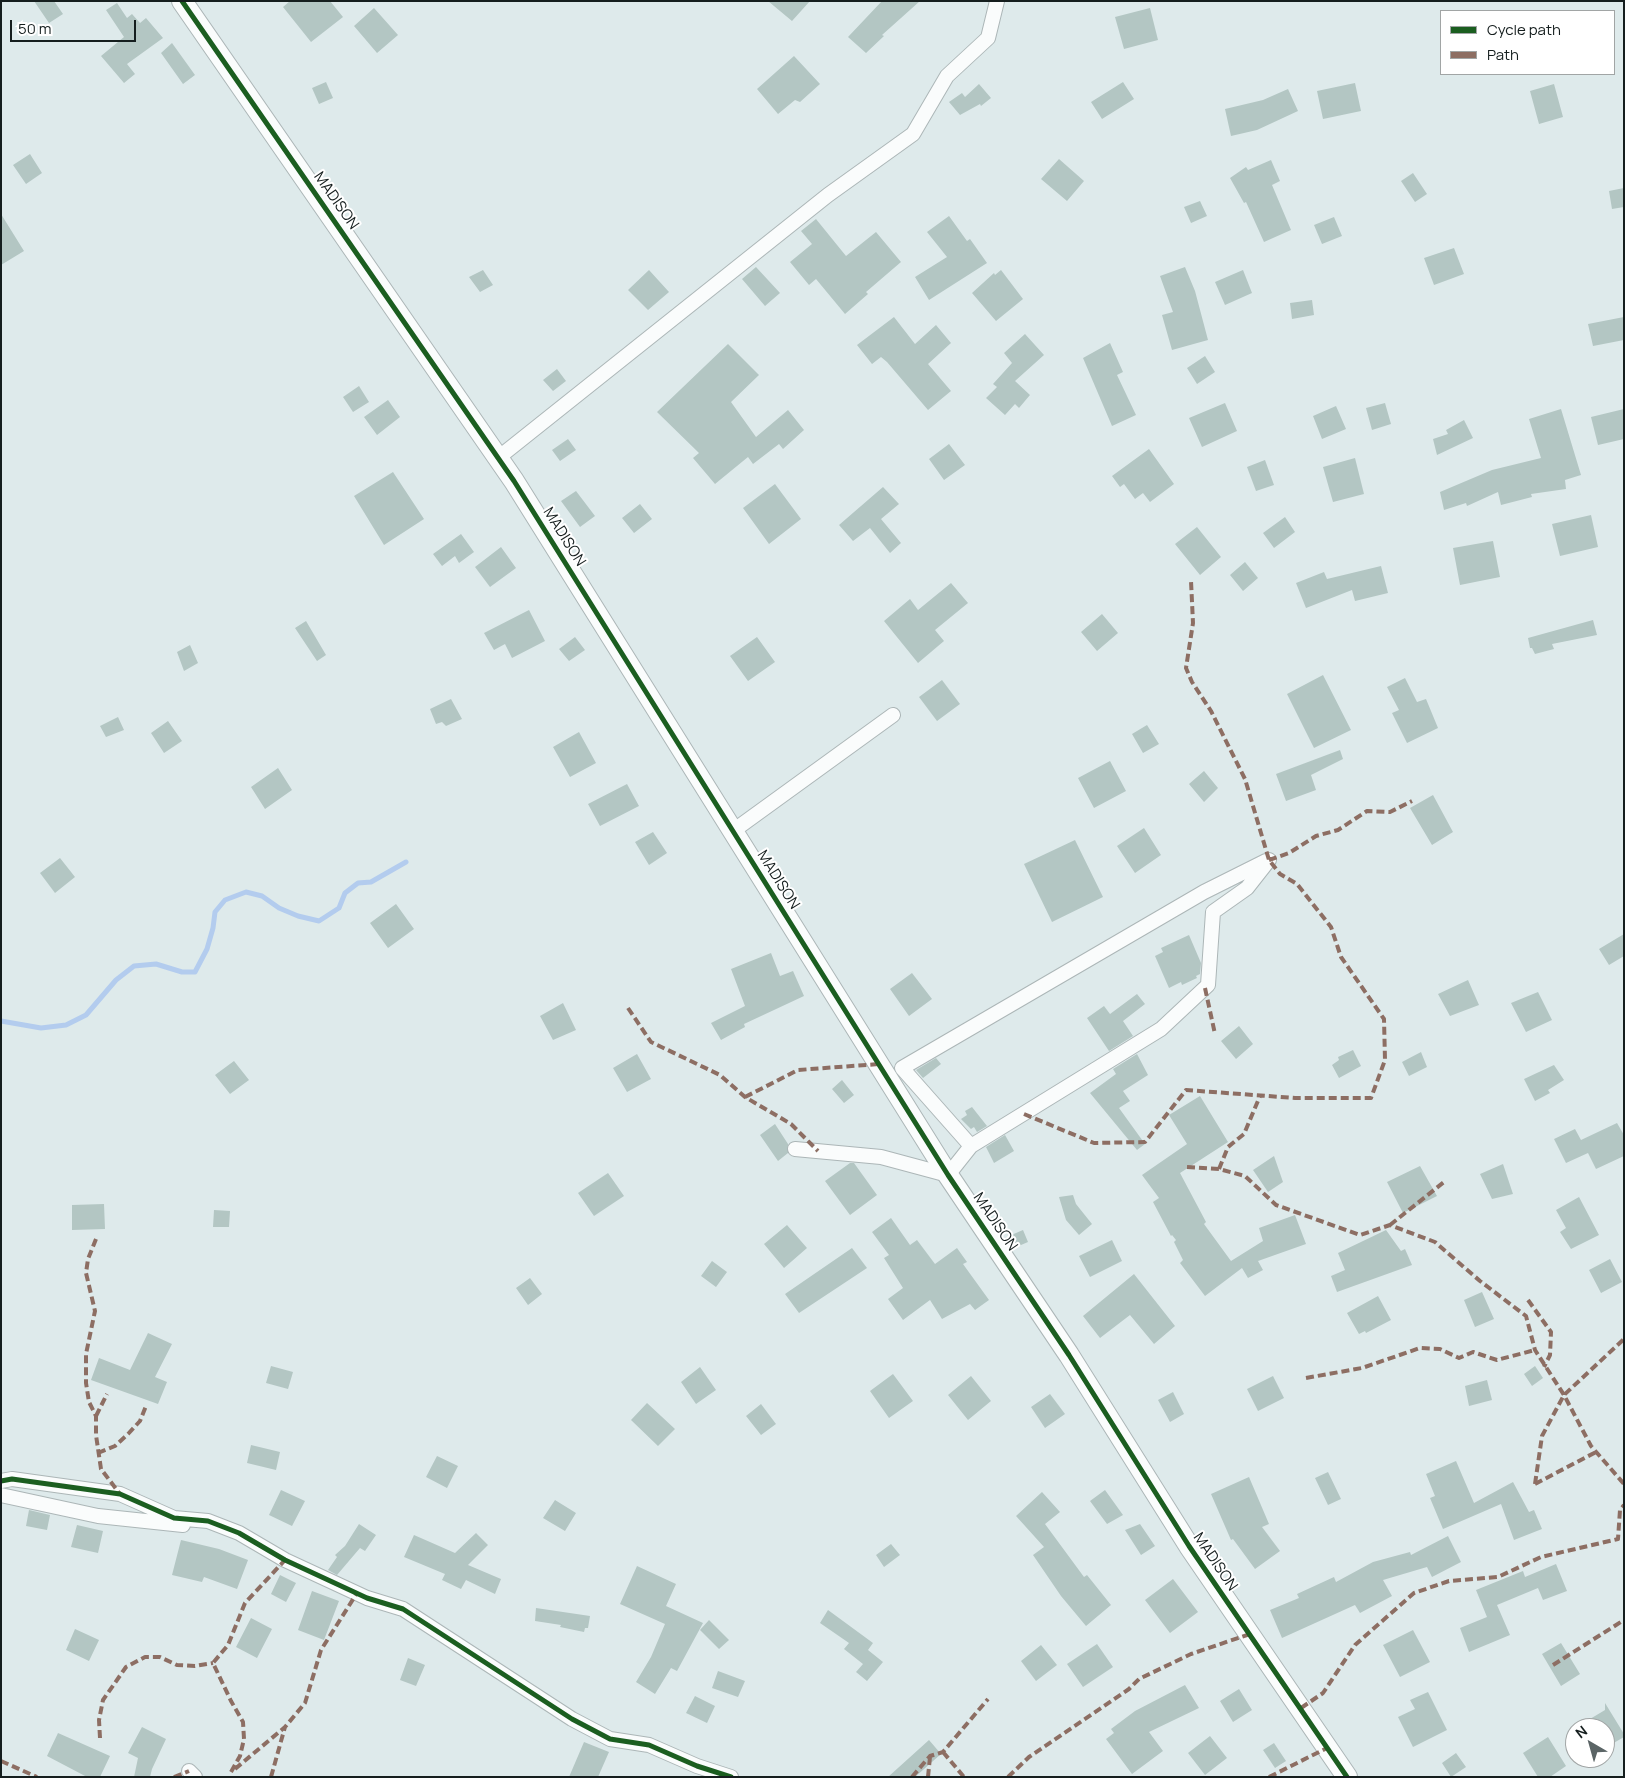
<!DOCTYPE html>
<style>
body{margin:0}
#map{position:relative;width:1625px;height:1778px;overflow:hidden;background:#deeaeb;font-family:Manrope,sans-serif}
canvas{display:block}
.frame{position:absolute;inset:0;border:2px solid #151e1e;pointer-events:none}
.legend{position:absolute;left:1440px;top:10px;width:175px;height:65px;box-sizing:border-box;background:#fff;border:1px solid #a1a5a5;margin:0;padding:6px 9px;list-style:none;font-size:15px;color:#151e1e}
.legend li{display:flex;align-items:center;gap:10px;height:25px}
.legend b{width:25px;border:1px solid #a1a5a5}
.north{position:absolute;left:1565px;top:1718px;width:50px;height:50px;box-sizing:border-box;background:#fff;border:1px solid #a1a5a5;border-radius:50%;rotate:322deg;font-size:14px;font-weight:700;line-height:20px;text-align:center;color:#151e1e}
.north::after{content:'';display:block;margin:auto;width:18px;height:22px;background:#5b6566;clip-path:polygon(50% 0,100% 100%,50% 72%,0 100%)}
.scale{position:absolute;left:10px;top:20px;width:126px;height:22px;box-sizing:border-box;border:2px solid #151e1e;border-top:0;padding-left:6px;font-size:15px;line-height:18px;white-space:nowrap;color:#151e1e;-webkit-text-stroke:4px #fff;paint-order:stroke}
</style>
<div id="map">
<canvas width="1625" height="1778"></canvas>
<div class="frame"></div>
<ul class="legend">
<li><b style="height:6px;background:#1b5e20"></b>Cycle path</li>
<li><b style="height:6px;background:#8d6e63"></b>Path</li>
</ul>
<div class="north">N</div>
<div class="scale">50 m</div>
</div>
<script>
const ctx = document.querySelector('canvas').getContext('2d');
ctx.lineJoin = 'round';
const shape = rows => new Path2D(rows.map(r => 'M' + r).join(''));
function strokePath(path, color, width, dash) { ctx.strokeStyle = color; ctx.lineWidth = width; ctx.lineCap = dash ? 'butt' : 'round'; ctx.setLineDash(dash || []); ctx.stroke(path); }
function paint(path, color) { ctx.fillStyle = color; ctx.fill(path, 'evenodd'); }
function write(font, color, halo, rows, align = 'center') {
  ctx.font = font + ' Manrope,sans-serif'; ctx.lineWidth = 4; ctx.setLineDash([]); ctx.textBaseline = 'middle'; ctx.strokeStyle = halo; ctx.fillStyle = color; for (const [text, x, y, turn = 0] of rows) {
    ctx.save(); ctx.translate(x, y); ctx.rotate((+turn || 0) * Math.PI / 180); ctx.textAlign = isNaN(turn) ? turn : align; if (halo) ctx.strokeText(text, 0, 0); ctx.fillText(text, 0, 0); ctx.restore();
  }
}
strokePath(shape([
 [1,1021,41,1028,66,1025,86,1015,116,980,134,966,156,964,182,972,195,972,207,949,213,928,215,912,225,900,246,892,262,896,279,908,298,916,319,921,339,908,345,893,358,883,371,882,406,862]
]), '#b3ccee', 5);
paint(shape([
 [34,1,54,1,63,14,49,23],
 [290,1,330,1,343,17,311,42,283,7],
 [768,1,810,1,792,21],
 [882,1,920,1,882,35,884,36,866,53,848,37],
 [117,3,127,18,132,14,140,23,146,18,163,38,127,64,135,74,124,83,101,56,124,37,106,10],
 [374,8,398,35,377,53,354,26],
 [1150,8,1158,40,1124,49,1115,17],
 [172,43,195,75,183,84,161,53],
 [794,56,820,84,800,102,795,100,778,114,757,89],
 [326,82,333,98,319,104,312,88],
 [1123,82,1134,99,1102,119,1091,102],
 [1355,83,1361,111,1323,119,1317,91],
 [979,84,991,98,981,106,980,104,960,115,949,102,962,93,965,97],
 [1554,84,1563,117,1539,124,1530,91],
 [1288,89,1298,111,1257,130,1231,136,1225,109,1263,100],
 [30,154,42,173,26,184,13,165],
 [1059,159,1084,181,1067,201,1041,179],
 [1271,160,1280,181,1272,185,1291,230,1264,242,1246,202,1244,203,1230,178,1246,167,1248,170],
 [1413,173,1427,194,1415,202,1401,181],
 [1624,188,1624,207,1612,209,1609,191],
 [1200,201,1207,216,1191,223,1184,207],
 [1,214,24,251,1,265],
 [949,216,967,241,970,239,987,263,929,300,915,277,947,257,927,232],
 [1334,217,1342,236,1322,244,1314,225],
 [816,219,846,256,876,232,901,262,866,292,868,294,845,314,816,279,809,285,790,262,812,244,801,231],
 [1454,248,1464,274,1434,285,1424,258],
 [756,267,780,293,765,306,742,279],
 [1185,267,1195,291,1208,340,1172,350,1162,315,1173,312,1160,276],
 [483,270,493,285,480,292,469,277],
 [649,270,669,292,648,310,628,290],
 [1001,270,1023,299,996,321,972,293,994,273,995,275],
 [1243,270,1252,293,1225,305,1215,282],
 [1312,300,1314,315,1292,319,1290,303],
 [894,317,915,344,936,325,951,343,928,364,951,391,928,410,887,362,881,357,872,364,857,345],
 [1624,317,1624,340,1593,346,1588,324],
 [1025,334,1044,355,1015,381,1030,395,1019,408,1015,404,1005,415,986,398,997,387,993,384,1012,363,1004,353],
 [1110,343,1123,372,1117,375,1136,415,1112,426,1083,358],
 [728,344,759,375,731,402,756,437,788,410,804,430,783,449,779,444,753,464,748,457,715,484,693,458,699,453,657,412],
 [1205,356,1215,372,1197,384,1187,368],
 [557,369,566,381,553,391,543,380],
 [359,386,369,402,353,412,343,397],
 [388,400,400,417,377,435,364,417],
 [1225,403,1237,431,1202,447,1189,418],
 [1385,403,1391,424,1372,430,1366,408],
 [1336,406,1346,429,1322,439,1313,416],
 [1561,409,1581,475,1565,480,1566,489,1531,494,1532,497,1501,505,1498,492,1467,506,1466,503,1444,510,1440,492,1492,470,1541,458,1529,419],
 [1624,409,1624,439,1598,445,1591,417],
 [1464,420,1473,438,1437,455,1433,439,1448,434,1446,430],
 [568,439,576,450,560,461,552,450],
 [949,444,965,465,944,480,929,459],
 [1149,449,1174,484,1150,502,1143,493,1135,499,1124,484,1120,487,1112,476],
 [1355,458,1364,494,1333,502,1323,467],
 [1265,460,1274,485,1256,491,1247,467],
 [393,472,424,519,384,545,354,496],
 [775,484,801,519,769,544,743,508],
 [883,487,899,504,881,519,901,543,890,553,870,528,853,541,839,525],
 [576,491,595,516,580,527,561,501],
 [640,504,652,519,634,533,622,518],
 [1591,515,1598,547,1560,556,1552,524],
 [1285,517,1295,532,1274,548,1263,533],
 [1197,527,1221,557,1200,575,1175,544],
 [461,534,474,552,459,563,455,556,442,566,433,554],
 [1493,541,1500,577,1460,585,1453,548],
 [501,547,516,568,490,587,475,567],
 [1245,562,1258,578,1243,591,1230,575],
 [1381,566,1388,593,1355,601,1352,590,1306,608,1296,583,1324,572,1327,579],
 [951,583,968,603,935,630,944,641,918,663,884,621,910,599,918,610],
 [529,610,545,641,512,658,505,644,494,650,484,633],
 [1102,614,1118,633,1097,651,1081,632],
 [1593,620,1597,635,1552,644,1554,649,1535,654,1532,648,1530,648,1528,638],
 [306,621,326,655,317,661,295,628],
 [575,637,585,650,569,661,559,649],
 [757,637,775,662,748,681,730,656],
 [190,645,198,663,184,671,177,652],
 [1323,675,1351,730,1314,748,1287,694],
 [1405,678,1417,702,1426,699,1438,728,1407,743,1392,713,1399,710,1387,687],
 [942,680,960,704,937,721,919,697],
 [451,699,462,719,446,726,442,722,436,724,430,709],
 [118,717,124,730,106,737,100,726],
 [168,721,182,741,164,753,151,733],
 [1147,725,1159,744,1143,753,1132,734],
 [579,732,596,763,570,777,553,747],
 [1340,750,1343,759,1311,775,1316,790,1286,801,1276,774],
 [1110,761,1126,791,1094,808,1078,778],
 [278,768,292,790,265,809,251,787],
 [1204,771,1218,788,1204,802,1189,784],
 [627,784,639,806,600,826,588,804],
 [1433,795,1453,832,1432,845,1410,808],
 [1144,828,1161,855,1135,873,1117,846],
 [653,832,667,853,649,865,635,842],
 [1075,840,1103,897,1052,922,1024,864],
 [60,858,75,877,55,893,40,873],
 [396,904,414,929,388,948,370,923],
 [1624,934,1624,956,1609,965,1599,949],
 [1189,935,1201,963,1200,974,1196,976,1197,978,1182,985,1181,982,1169,988,1155,956,1163,952,1161,948],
 [771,953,780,976,793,971,804,996,744,1024,745,1027,721,1040,711,1023,745,1006,731,969],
 [912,973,932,999,909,1016,890,989],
 [1468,980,1479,1005,1450,1016,1438,994],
 [1538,992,1552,1020,1526,1032,1511,1003],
 [1137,994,1145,1004,1123,1021,1133,1036,1109,1051,1087,1018,1104,1006,1110,1014],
 [563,1003,576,1030,553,1040,540,1016],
 [1239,1026,1253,1044,1236,1059,1221,1041],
 [1353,1050,1361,1066,1339,1078,1332,1065,1339,1060,1338,1057],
 [1421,1052,1427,1067,1409,1076,1402,1062],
 [637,1054,651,1079,627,1092,613,1068],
 [1137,1054,1148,1075,1123,1091,1130,1101,1119,1108,1145,1144,1137,1150,1090,1093,1116,1074,1113,1069],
 [936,1058,941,1064,923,1078,916,1070],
 [234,1061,249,1080,230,1094,215,1075],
 [1554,1065,1564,1080,1548,1090,1550,1093,1535,1101,1524,1079],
 [842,1080,854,1095,844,1103,832,1089],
 [1200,1096,1228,1142,1180,1173,1206,1222,1204,1224,1231,1261,1263,1241,1259,1228,1295,1215,1306,1244,1258,1261,1263,1270,1248,1278,1242,1268,1205,1296,1180,1263,1183,1260,1174,1242,1176,1240,1172,1235,1171,1236,1153,1202,1159,1198,1142,1175,1187,1144,1169,1115],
 [972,1107,987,1126,977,1132,974,1127,971,1129,961,1119,967,1115,965,1111],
 [1617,1123,1624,1135,1624,1156,1596,1169,1588,1153,1566,1163,1554,1139,1575,1129,1581,1140],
 [775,1124,788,1144,788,1153,778,1161,760,1135],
 [1005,1135,1014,1151,994,1163,986,1147],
 [1274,1156,1283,1182,1268,1192,1253,1170],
 [850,1163,854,1163,877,1195,850,1215,825,1181],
 [1503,1164,1513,1194,1492,1199,1480,1174],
 [1420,1166,1437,1196,1403,1213,1387,1182],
 [608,1173,624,1196,594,1216,578,1193],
 [1073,1195,1076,1204,1092,1224,1079,1235,1066,1220,1059,1197],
 [1579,1197,1599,1235,1571,1249,1560,1232,1566,1228,1556,1210],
 [104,1204,105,1229,72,1230,72,1205],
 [214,1210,230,1211,229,1227,213,1227],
 [891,1218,910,1245,917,1240,935,1264,957,1248,967,1262,963,1264,989,1300,975,1310,970,1304,942,1319,930,1300,903,1320,888,1299,903,1288,884,1258,889,1255,872,1232],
 [787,1225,807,1248,784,1268,764,1244],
 [1023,1230,1028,1242,1014,1248,1009,1236],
 [1386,1230,1401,1251,1405,1249,1412,1265,1337,1292,1331,1276,1345,1270,1338,1253],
 [1112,1240,1122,1261,1090,1277,1079,1256],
 [852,1248,867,1268,799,1313,785,1294],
 [1610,1259,1622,1282,1601,1293,1589,1270],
 [712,1261,727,1272,716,1287,701,1276],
 [1134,1274,1175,1326,1154,1344,1130,1315,1100,1338,1083,1316],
 [530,1278,542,1294,528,1305,516,1288],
 [1482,1292,1494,1319,1475,1327,1464,1300],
 [1378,1296,1391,1320,1366,1333,1365,1331,1359,1334,1347,1313],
 [148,1333,172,1344,155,1377,167,1382,158,1404,91,1380,99,1358,130,1370],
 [271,1366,293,1372,288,1389,266,1383],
 [1535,1366,1543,1378,1532,1386,1524,1374],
 [700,1367,716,1390,696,1404,681,1382],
 [893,1374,913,1401,889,1418,870,1391],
 [971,1376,991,1401,968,1420,948,1395],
 [1273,1376,1284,1398,1258,1411,1247,1389],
 [1487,1380,1492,1400,1469,1406,1465,1386],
 [1173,1392,1184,1414,1170,1422,1158,1400],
 [1050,1394,1065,1414,1045,1428,1031,1407],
 [647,1403,675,1429,658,1446,631,1420],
 [761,1404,776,1424,761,1435,746,1416],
 [251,1445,280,1452,276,1470,247,1463],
 [437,1456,458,1466,447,1488,426,1477],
 [1456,1461,1474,1503,1513,1482,1529,1512,1534,1510,1542,1529,1514,1540,1501,1504,1443,1529,1430,1498,1435,1496,1426,1474],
 [1328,1472,1341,1499,1328,1505,1315,1478],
 [1249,1477,1269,1524,1262,1527,1280,1551,1255,1569,1233,1539,1231,1540,1211,1494],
 [281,1490,305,1501,292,1526,269,1515],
 [1105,1490,1123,1515,1107,1524,1090,1501],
 [1042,1492,1060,1512,1045,1524,1084,1577,1087,1575,1111,1605,1086,1626,1061,1596,1033,1555,1044,1547,1016,1516],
 [555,1500,576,1513,565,1531,543,1518],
 [29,1510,50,1515,47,1530,26,1526],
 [359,1524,376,1535,365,1551,360,1548,337,1575,328,1570,337,1557,335,1555,345,1546],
 [1140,1524,1155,1546,1141,1555,1125,1530],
 [77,1525,103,1531,98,1553,71,1547],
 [476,1533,488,1545,468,1565,501,1579,495,1594,466,1580,461,1589,442,1580,445,1574,404,1557,414,1535,455,1553],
 [1448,1536,1461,1562,1432,1577,1427,1567,1383,1580,1392,1596,1360,1613,1355,1605,1282,1638,1270,1610,1299,1598,1297,1594,1334,1577,1336,1582,1373,1562,1410,1552,1411,1555],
 [181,1540,219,1549,248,1560,237,1589,204,1577,202,1582,172,1575],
 [891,1544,900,1555,884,1567,876,1555],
 [1556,1564,1567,1591,1543,1600,1538,1588,1497,1605,1510,1635,1469,1652,1460,1628,1487,1617,1476,1590,1523,1571,1525,1577],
 [637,1566,676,1584,666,1606,703,1623,677,1671,671,1668,655,1694,636,1682,651,1657,665,1624,620,1604],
 [280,1575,296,1583,286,1602,271,1594],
 [1173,1579,1198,1612,1170,1633,1145,1600],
 [312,1591,339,1601,324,1640,298,1630],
 [536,1608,590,1616,588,1628,585,1628,584,1632,560,1627,561,1625,535,1621],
 [828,1610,873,1643,868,1650,883,1662,867,1681,856,1672,863,1664,844,1649,849,1643,820,1623],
 [251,1618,272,1629,257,1658,236,1647],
 [709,1620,729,1640,719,1649,700,1630],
 [75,1629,99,1640,89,1661,66,1650],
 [1413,1630,1430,1662,1400,1677,1383,1645],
 [1561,1643,1580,1674,1561,1686,1542,1654],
 [1097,1644,1113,1667,1083,1687,1067,1664],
 [1041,1645,1057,1665,1036,1681,1021,1661],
 [408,1658,425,1665,416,1686,400,1680],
 [718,1671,745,1681,738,1697,712,1688],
 [1185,1685,1199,1708,1149,1732,1163,1751,1132,1774,1106,1739,1114,1733,1111,1729,1135,1711],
 [1239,1689,1252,1710,1233,1722,1220,1701],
 [1428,1692,1447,1730,1413,1747,1398,1717,1415,1709,1410,1700],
 [695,1696,715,1706,707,1723,686,1713],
 [1605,1703,1624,1734,1624,1737,1605,1748,1605,1728,1575,1728,1605,1710],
 [142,1727,166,1739,152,1769,150,1777,134,1777,138,1758,128,1753],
 [58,1733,110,1756,100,1777,87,1777,47,1756],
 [1210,1736,1227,1758,1205,1775,1188,1753],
 [1548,1737,1566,1766,1550,1777,1538,1777,1523,1753],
 [929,1740,941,1754,915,1777,888,1777],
 [584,1742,609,1752,598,1777,569,1777],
 [1274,1743,1286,1761,1275,1768,1263,1750],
 [1456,1753,1466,1767,1451,1777,1442,1763]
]), '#b3c6c3');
const street = shape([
 [498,458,828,195,913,134,947,76,988,38,997,1],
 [733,831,893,715],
 [971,1146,902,1068,1204,892,1266,861],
 [795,1149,881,1157,948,1175,971,1146,1161,1029,1208,985,1213,912,1247,888,1269,860],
 [1,1481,12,1479,120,1494,174,1518,208,1521,239,1533,285,1560,367,1598,403,1609,572,1719,610,1739,649,1745,697,1766,731,1777],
 [1,1495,98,1516,183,1525],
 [189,1771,195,1777]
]);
const secondary = shape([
 [182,1,514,481,948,1175,1069,1355,1189,1546,1347,1777]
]);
strokePath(street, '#acb6b7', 16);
strokePath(secondary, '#acb6b7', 22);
strokePath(street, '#fafcfc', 14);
strokePath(secondary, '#fafcfc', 20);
strokePath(shape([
 [1269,860,1289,853,1316,836,1338,830,1367,811,1390,812,1412,801],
 [1205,988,1215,1034],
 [628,1008,651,1042,720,1075,745,1097,791,1124,818,1151],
 [745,1097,798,1070,879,1064],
 [1024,1114,1094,1143,1145,1142,1186,1090,1295,1098,1371,1098,1385,1060,1384,1019,1341,957,1331,927,1297,884,1280,874,1269,860,1245,779,1211,711,1192,682,1186,668,1193,623,1191,581],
 [1187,1167,1219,1169,1245,1176,1276,1205,1360,1235,1390,1225,1435,1242,1480,1281,1526,1316,1535,1350,1564,1395,1591,1446,1624,1484],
 [1219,1169,1228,1147,1244,1134,1260,1096],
 [1390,1225,1444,1182],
 [96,1239,88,1259,86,1273,95,1311,86,1354,86,1383,89,1402,96,1416,96,1435,101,1469,120,1494],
 [1528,1300,1551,1332,1550,1355,1544,1367],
 [1306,1378,1362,1368,1420,1348,1440,1349,1459,1358,1473,1352,1497,1360,1535,1350],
 [96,1416,107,1394],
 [98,1453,115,1446,128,1434,140,1421,146,1406],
 [1535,1484,1542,1436,1564,1395,1624,1339],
 [1535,1484,1596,1452],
 [1553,1665,1624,1620],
 [1301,1708,1323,1693,1355,1645,1414,1593,1449,1581,1498,1577,1541,1557,1618,1539,1620,1510,1624,1505],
 [100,1738,99,1720,103,1700,126,1667,145,1657,160,1657,177,1665,195,1666,213,1663],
 [943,1752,964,1777],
 [1,1761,37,1777],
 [235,1769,285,1727,305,1703,321,1650,357,1593],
 [231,1772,240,1756,244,1739,243,1722,231,1701,213,1663,228,1645,245,1603,285,1560],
 [174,1777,189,1771],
 [271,1777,285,1727],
 [912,1777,930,1756,943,1752,988,1699],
 [928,1777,930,1757],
 [1008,1777,1029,1757,1129,1689,1139,1679,1191,1654,1250,1634],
 [1269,1777,1327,1748]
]), '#8d6e63', 4, [8, 4]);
strokePath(shape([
 [182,1,514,481,948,1175,1069,1355,1189,1546,1347,1777],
 [1,1481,12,1479,120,1494,174,1518,208,1521,239,1533,285,1560,367,1598,403,1609,572,1719,610,1739,649,1745,697,1766,731,1777]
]), '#1b5e20', 5);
write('15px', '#151e1e', '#fff', [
 ["MADISON",336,201,55],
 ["MADISON",564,537,58],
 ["MADISON",778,880,58],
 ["MADISON",995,1222,56],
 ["MADISON",1215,1562,56]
]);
</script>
